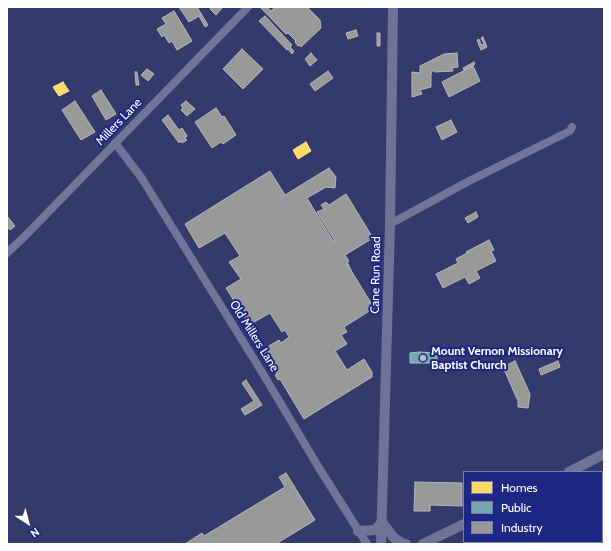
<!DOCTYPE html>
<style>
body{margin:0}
#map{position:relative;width:611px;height:551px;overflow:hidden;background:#353a6c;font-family:Cabin,sans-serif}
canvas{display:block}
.frame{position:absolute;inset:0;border:8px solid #fff;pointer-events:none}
.legend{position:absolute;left:463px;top:471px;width:140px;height:72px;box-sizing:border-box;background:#1e2883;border:1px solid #787eb5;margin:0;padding:5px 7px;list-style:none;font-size:12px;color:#fff}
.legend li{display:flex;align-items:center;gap:8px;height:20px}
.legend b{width:20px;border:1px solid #787eb5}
.north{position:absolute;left:8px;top:503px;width:40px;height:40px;-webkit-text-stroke:3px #1e2883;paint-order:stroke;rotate:144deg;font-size:11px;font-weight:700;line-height:16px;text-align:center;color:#fff}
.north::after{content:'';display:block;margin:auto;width:14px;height:18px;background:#fff;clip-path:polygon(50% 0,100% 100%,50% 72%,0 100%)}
</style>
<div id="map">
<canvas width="611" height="551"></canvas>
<div class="frame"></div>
<ul class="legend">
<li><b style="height:11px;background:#ffd966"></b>Homes</li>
<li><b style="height:11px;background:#76a5af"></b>Public</li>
<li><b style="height:11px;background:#999"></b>Industry</li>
</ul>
<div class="north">N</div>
</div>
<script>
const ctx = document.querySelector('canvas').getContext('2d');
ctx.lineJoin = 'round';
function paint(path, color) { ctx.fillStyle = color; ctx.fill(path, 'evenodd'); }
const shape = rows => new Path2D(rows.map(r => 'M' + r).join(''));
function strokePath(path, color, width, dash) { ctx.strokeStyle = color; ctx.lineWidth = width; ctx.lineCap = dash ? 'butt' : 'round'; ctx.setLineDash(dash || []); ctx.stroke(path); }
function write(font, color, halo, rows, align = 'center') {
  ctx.font = font + ' Cabin,sans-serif'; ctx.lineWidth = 4; ctx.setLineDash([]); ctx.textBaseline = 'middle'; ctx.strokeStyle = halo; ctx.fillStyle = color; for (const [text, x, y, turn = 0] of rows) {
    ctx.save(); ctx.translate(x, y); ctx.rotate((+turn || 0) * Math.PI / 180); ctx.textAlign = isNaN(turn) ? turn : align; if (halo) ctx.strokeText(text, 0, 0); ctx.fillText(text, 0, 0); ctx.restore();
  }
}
const homes = shape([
 [63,82,69,91,59,96,53,87,63,82],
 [306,142,311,151,298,159,293,150,306,142]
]);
paint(homes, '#ffd966');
strokePath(homes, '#ffe494', 1);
const public = shape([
 [419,352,437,353,437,363,410,363,410,353,419,352]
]);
paint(public, '#76a5af');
strokePath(public, '#9fc0c7', 1);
const industry = shape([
 [179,7,197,7,208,25,205,27,199,16,189,22,179,7],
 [212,7,223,7,216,15,210,9,212,7],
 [260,7,267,7,271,11,275,7,307,7,320,20,321,28,301,47,299,45,298,46,295,42,296,41,288,33,286,34,260,7],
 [174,11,192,41,177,50,172,41,169,43,164,35,162,37,157,29,166,24,162,18,174,11],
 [265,16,292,45,290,47,294,51,292,54,288,49,287,50,259,21,265,16],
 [356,30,358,36,348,39,346,33,356,30],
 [377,33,380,33,380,46,377,46,377,33],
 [483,37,487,47,481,50,477,40,479,39,481,45,484,44,481,38,483,37],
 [242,49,263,69,243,89,223,69,242,49],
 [311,53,317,60,310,66,305,59,311,53],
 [457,53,458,67,452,68,453,71,435,72,434,70,431,73,431,87,420,90,422,94,412,97,412,72,420,73,420,66,444,54,457,53],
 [474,62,475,64,464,70,463,68,474,62],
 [473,66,480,81,449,97,442,82,473,66],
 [147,69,154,74,148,81,141,75,147,69],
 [328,71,333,78,315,91,310,84,328,71],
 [135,72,137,72,139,85,136,85,135,72],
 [101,90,116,114,106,120,92,96,101,90],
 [75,101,95,132,81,140,62,110,75,101],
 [186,101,195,109,187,116,181,110,183,108,181,105,186,101],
 [216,108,222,117,224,116,236,135,223,144,221,142,212,148,195,122,216,108],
 [168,115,176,126,179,130,182,128,187,136,185,138,187,140,182,143,180,141,179,143,162,120,168,115],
 [451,120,457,132,442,140,436,127,451,120],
 [329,168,336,177,335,188,326,187,307,198,333,241,335,241,317,212,324,209,321,205,326,202,329,205,346,194,373,238,345,255,349,261,347,262,352,272,374,308,344,327,347,332,341,335,347,344,335,351,347,370,364,359,372,372,372,377,304,419,280,379,278,380,275,375,277,374,262,350,279,340,281,343,289,337,285,330,282,332,270,313,249,325,226,288,241,279,229,262,240,256,225,233,199,248,185,224,270,171,285,195,329,168],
 [476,212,478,217,468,223,465,218,476,212],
 [7,216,15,226,10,230,7,226,7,216],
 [489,240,494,250,491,251,496,261,476,271,480,278,469,284,465,277,443,288,436,274,458,263,456,259,467,253,466,252,489,240],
 [515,361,530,394,528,408,518,407,518,399,517,399,503,367,515,361],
 [558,361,560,367,541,375,539,369,558,361],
 [246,380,262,405,245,415,241,409,254,401,242,383,246,380],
 [286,473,315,520,276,544,185,544,202,533,204,536,285,487,279,477,286,473],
 [415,482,462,483,462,506,430,505,430,511,414,511,415,482]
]);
paint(industry, '#999');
strokePath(industry, '#b8b8b8', 1);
strokePath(shape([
 [115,143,141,177,265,377,319,468,367,544],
 [390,224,469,181,570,131,572,127],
 [7,253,25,236,248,7],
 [557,542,559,544]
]), '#70759a', 8);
strokePath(shape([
 [569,472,604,454],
 [358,531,375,530,382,522,394,538,402,543,406,544],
 [381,544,390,224,393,7],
 [423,544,464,524]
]), '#707397', 10);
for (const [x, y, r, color] of [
 [423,358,4,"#b8bacc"]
]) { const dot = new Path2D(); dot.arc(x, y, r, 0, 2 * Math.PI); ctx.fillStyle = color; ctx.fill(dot); strokePath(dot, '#1e2883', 1.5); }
write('12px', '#fff', '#1e2883', [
 ["Millers Lane",119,122,-46],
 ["Cane Run Road",376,275,-89],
 ["Old Millers Lane",254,336,58]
]);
write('bold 12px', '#fff', '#1e2883', [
 ["Mount Vernon Missionary",431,351],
 ["Baptist Church",431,365]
], 'left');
</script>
